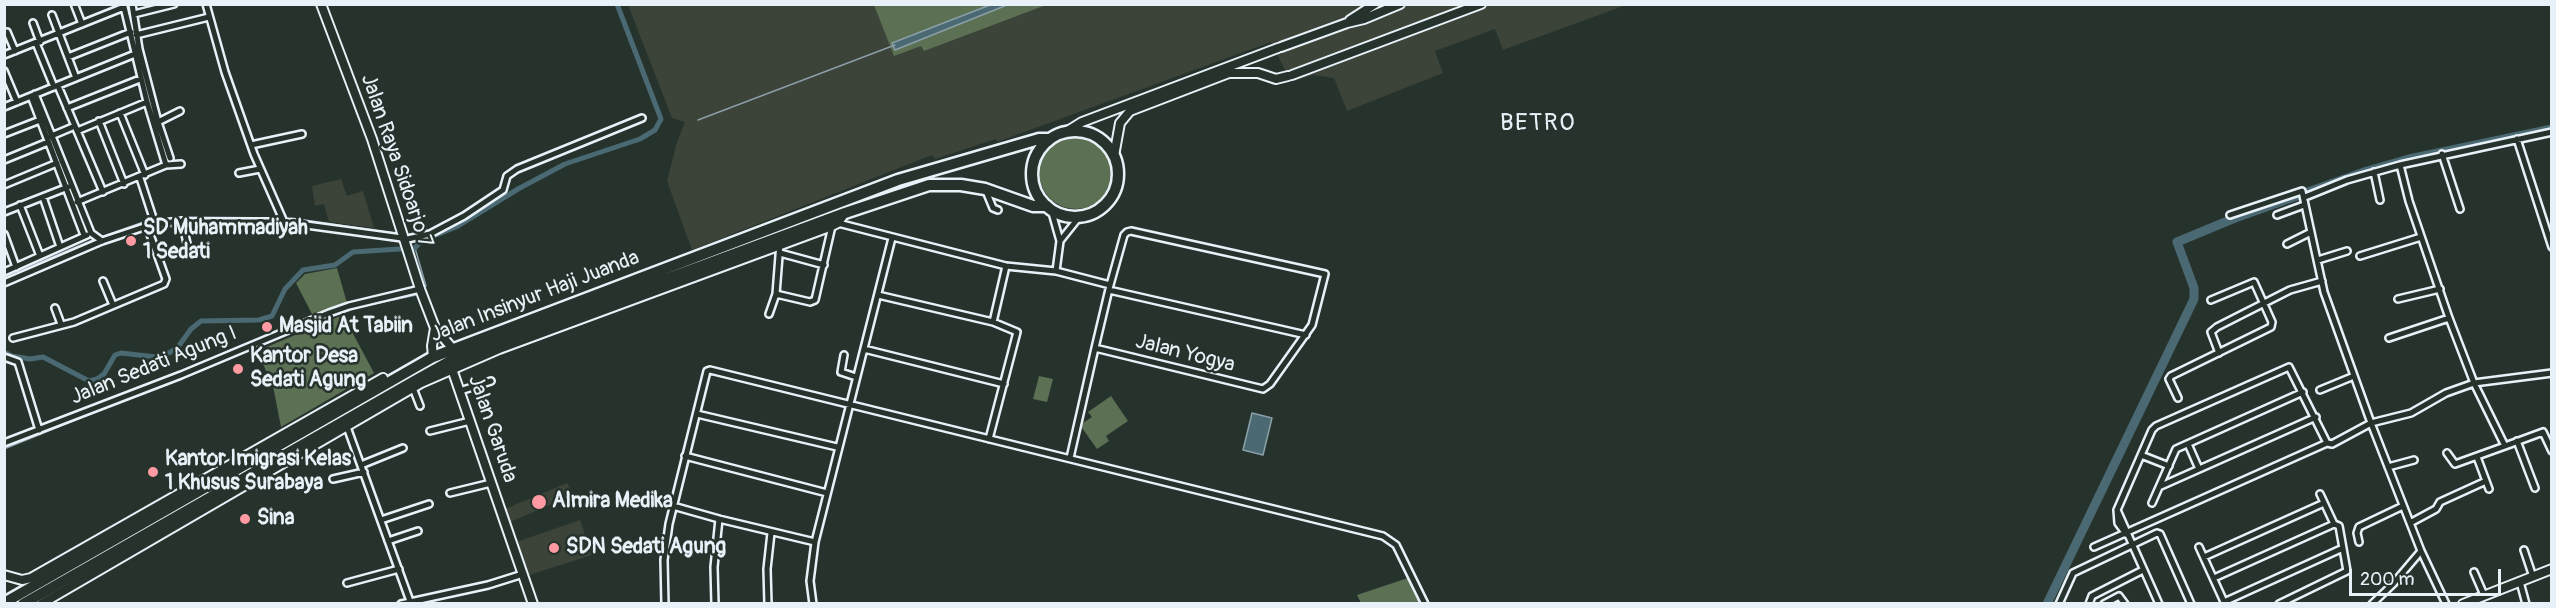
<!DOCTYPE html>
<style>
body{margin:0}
#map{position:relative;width:2556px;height:608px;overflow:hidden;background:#26332d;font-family:Pangolin,sans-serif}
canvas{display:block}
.frame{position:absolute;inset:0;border:6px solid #e8f1f8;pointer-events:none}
.scale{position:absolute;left:2349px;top:569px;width:152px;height:27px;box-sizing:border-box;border:3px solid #e8f1f8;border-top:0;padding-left:8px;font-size:18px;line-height:21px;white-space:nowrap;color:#e8f1f8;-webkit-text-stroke:4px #26332d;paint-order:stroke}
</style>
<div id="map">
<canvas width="2556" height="608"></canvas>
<div class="frame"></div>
<div class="scale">200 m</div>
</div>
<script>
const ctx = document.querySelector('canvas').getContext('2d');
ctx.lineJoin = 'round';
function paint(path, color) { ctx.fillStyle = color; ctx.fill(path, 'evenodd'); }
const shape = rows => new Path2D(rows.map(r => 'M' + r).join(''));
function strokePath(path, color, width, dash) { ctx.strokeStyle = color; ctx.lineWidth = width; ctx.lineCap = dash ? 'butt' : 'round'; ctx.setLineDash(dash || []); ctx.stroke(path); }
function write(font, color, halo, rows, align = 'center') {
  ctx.font = font + ' Pangolin,sans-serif'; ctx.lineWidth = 5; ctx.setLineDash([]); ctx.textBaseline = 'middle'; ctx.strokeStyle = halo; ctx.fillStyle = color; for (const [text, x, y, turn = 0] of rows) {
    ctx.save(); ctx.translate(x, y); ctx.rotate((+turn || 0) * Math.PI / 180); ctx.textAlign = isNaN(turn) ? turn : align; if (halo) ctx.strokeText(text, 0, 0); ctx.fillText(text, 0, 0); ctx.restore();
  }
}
paint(shape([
 [628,5,1626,5,1503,50,1495,29,1435,51,1443,73,1347,111,1334,78,1313,75,1291,82,1271,42,997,142,996,139,935,159,932,155,692,250,667,181,677,142,685,122,672,118],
 [341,179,347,196,363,191,374,228,329,222,324,204,315,206,312,186],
 [567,483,573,495,510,522,505,509],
 [580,520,592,555,529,575,516,542]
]), '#3c4339');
paint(shape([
 [874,5,1046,5,924,51,921,46,894,56],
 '1039 172a37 37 0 1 1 74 0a37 37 0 1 1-74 0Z',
 [337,268,347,303,313,316,296,283,305,274],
 [343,315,374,373,281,427,273,386,257,351],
 [1039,376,1053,379,1047,402,1033,399],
 [1111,396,1128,421,1106,436,1109,441,1097,449,1080,425,1092,417,1088,412],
 [1408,578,1421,603,1361,603,1357,595]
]), '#5c7054');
const water = shape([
 [990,5,1007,5,895,50,892,43,990,5],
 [1252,413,1272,418,1263,455,1243,450,1252,413]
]);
paint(water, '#4b6972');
strokePath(water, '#8a9fa8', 1.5);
strokePath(shape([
 [698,120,895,45],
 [460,215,481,201],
 [291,218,400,234],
 [159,219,178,217,279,218],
 [405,235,433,230],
 [99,238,146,221],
 [415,248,426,286,424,288],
 [4,277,95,239],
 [4,449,346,310,416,295]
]), '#8a9fa8', 1.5);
strokePath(shape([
 [4,352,12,356,30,359,43,357,89,381,97,379,104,374,115,355,121,353,156,357,169,353,178,347,191,329,201,321,259,320,272,316,285,289,303,270,335,265,353,252,415,248,421,241,456,227,518,189,565,164,640,139,655,130,661,119,617,4]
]), '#4b6972', 5);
strokePath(shape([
 [2047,604,2194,299,2194,288,2177,242,2235,218,2367,171,2409,159,2552,129]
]), '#4b6972', 9);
const street = shape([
 [132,4,139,49,158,122,180,111],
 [206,4,225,72,254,154,284,222],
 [75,6,82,24],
 [134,14,174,4],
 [52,15,76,78],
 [33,23,40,42],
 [7,32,15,51],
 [136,35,209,17],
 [36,43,54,87],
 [4,55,124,7,147,102,166,165],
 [68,57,131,32],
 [4,71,17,102],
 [58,86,103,192],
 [35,94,91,233,102,241],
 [31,96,84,235],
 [4,107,135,54],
 [67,108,140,79],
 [120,113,145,175],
 [99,121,124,184],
 [158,122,170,158],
 [77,131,147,102],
 [4,134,40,120],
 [49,137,75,126],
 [2517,139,2552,247],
 [251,145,302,134],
 [2442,154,2460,209],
 [4,160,48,142],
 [2400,165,2409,201,2449,318,2474,383,2505,446,2543,432,2552,451],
 [2374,172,2380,200],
 [239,173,260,169],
 [140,178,155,224],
 [4,185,57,163],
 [986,191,993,208,998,210],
 [43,197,60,247],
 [2305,197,2347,180,2400,165,2552,132],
 [77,202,166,165,181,164],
 [20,205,40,256],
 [1051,209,1060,241,1056,271],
 [4,212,68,187],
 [2230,215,2302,191,2324,292,2371,423,2421,551,2446,604],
 [2277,215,2304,205],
 [182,221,188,248],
 [838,223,1006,266,1056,271,1110,285],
 [4,234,16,267],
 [403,240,430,234,464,216,503,190,507,176,517,169,642,118],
 [1060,241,1080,216],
 [2287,244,2311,232],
 [780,253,824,265],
 [2360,256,2421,237],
 [2318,260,2347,251],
 [4,272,87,235],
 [103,281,113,305],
 [4,283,102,241,147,226,172,222,284,222,402,238],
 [1109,290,1306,335],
 [776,294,810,302,815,300,832,226],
 [878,295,993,322,1017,332,989,439],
 [2398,299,2440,289],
 [55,308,61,324],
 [769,314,776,294,780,243],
 [993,322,1006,266],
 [13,338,74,322,164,284,166,279,147,226],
 [2389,338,2449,318],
 [864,349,1004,384],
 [2219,353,2211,332,2217,327,2290,290,2322,281],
 [844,355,841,372,856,377],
 [4,357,18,362,39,430],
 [413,388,420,406],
 [2320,390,2354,376],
 [460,391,491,381],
 [2178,398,2169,379,2171,376,2271,327,2272,322,2254,282,2211,300],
 [697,414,837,447],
 [347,427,411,604],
 [430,431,470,421],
 [2517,441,2535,488],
 [4,443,181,375,329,313,349,306,420,289],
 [2188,444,2199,469],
 [2447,453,2455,464,2505,446],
 [2141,455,2169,466],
 [685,456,827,493],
 [2477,457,2489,489],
 [1070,458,1095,348,1110,285,1124,235,1127,232,1131,231,1325,274,1312,325,1270,384,1263,389,1095,348],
 [361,465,403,448],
 [2388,467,2414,460],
 [333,479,364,472],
 [2161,486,2316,417],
 [450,493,491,483],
 [2152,503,2176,449,2303,392],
 [673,506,719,519,815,542],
 [2117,510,2159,604],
 [381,520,429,504],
 [2410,523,2436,509,2440,502,2486,481],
 [2126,534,2118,523,2117,510,2152,430,2156,426,2289,367,2327,443],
 [388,541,418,531],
 [2359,542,2357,533,2359,527,2403,506],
 [2094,547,2327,443,2332,444,2371,423,2411,413,2446,393,2474,383,2552,373],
 [2199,547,2225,604],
 [2524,550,2533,577],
 [2204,557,2324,503],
 [2474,572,2484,595],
 [2214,578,2334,524],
 [2520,582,2526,604],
 [347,583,399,569],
 [2224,602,2343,548],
 [401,604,488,585,523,574],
 [665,604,664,560,669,524,707,371,710,370,1383,536,1396,545,1425,604],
 [715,604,714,567,719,519],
 [768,604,767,569,771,533],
 [813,604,810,581,815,542,892,238],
 [2059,604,2073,573,2157,533,2160,534,2191,604],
 [2089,604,2092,596,2143,570],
 [2104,604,2119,596,2125,604],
 [2279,604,2347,571,2339,526,2334,524,2320,494],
 [2372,604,2393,584,2421,551]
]);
const secondary = shape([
 [321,4,372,139,420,289,435,328,453,349],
 [1350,20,1375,4],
 [1281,47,1347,23,1364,19,1400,4],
 [1292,75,1481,4],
 [1066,132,1082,122,1278,48],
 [1114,156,1120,123,1130,111,1229,73,1258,73,1276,79,1288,76],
 [433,357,432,346,435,328],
 [452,369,533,604],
 [4,575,22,580,31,578,383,378],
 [41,604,421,383,499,349,832,226,838,223,844,214],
 [2463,604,2552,569]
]);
const highway = shape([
 '1032 174a43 43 0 1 1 86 0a43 43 0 1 1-86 0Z',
 [4,603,433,357,898,180,1039,139,1050,139],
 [23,604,416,380,450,361,496,342,845,213,929,185,961,185,985,189,1033,206,1047,206]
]);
strokePath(street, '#e8f1f8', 10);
strokePath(secondary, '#e8f1f8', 12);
strokePath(highway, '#e8f1f8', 15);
strokePath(street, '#26332d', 5);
strokePath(secondary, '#26332d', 8);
strokePath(highway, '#26332d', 10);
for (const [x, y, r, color] of [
 [131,241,6,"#ff9aa2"],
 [267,327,6,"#ff9aa2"],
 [238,369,6,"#ff9aa2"],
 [153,472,6,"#ff9aa2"],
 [539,502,8,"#ff9aa2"],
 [245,519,6,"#ff9aa2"],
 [554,548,6,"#ff9aa2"]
]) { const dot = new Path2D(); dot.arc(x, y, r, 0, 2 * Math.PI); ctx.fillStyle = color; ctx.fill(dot); strokePath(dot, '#26332d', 2); }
write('21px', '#e8f1f8', '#26332d', [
 ["Jalan Raya Sidoarjo 7",396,161,71],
 ["Jalan Insinyur Haji Juanda",535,297,-21],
 ["Jalan Yogya",1185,354,14],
 ["Jalan Sedati Agung I",154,366,-22],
 ["Jalan Garuda",492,429,71]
]);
write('bold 21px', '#e8f1f8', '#26332d', [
 ["SD Muhammadiyah",143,229],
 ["1 Sedati",143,253],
 ["Masjid At Tabiin",279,327],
 ["Kantor Desa",250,357],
 ["Sedati Agung",250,381],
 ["Kantor Imigrasi Kelas",165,460],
 ["1 Khusus Surabaya",165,484],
 ["Almira Medika",552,502],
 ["Sina",257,519],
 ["SDN Sedati Agung",566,548]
], 'left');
ctx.letterSpacing = '1.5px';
write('24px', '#e8f1f8', '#26332d', [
 ["BETRO",1538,124]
]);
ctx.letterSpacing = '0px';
</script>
